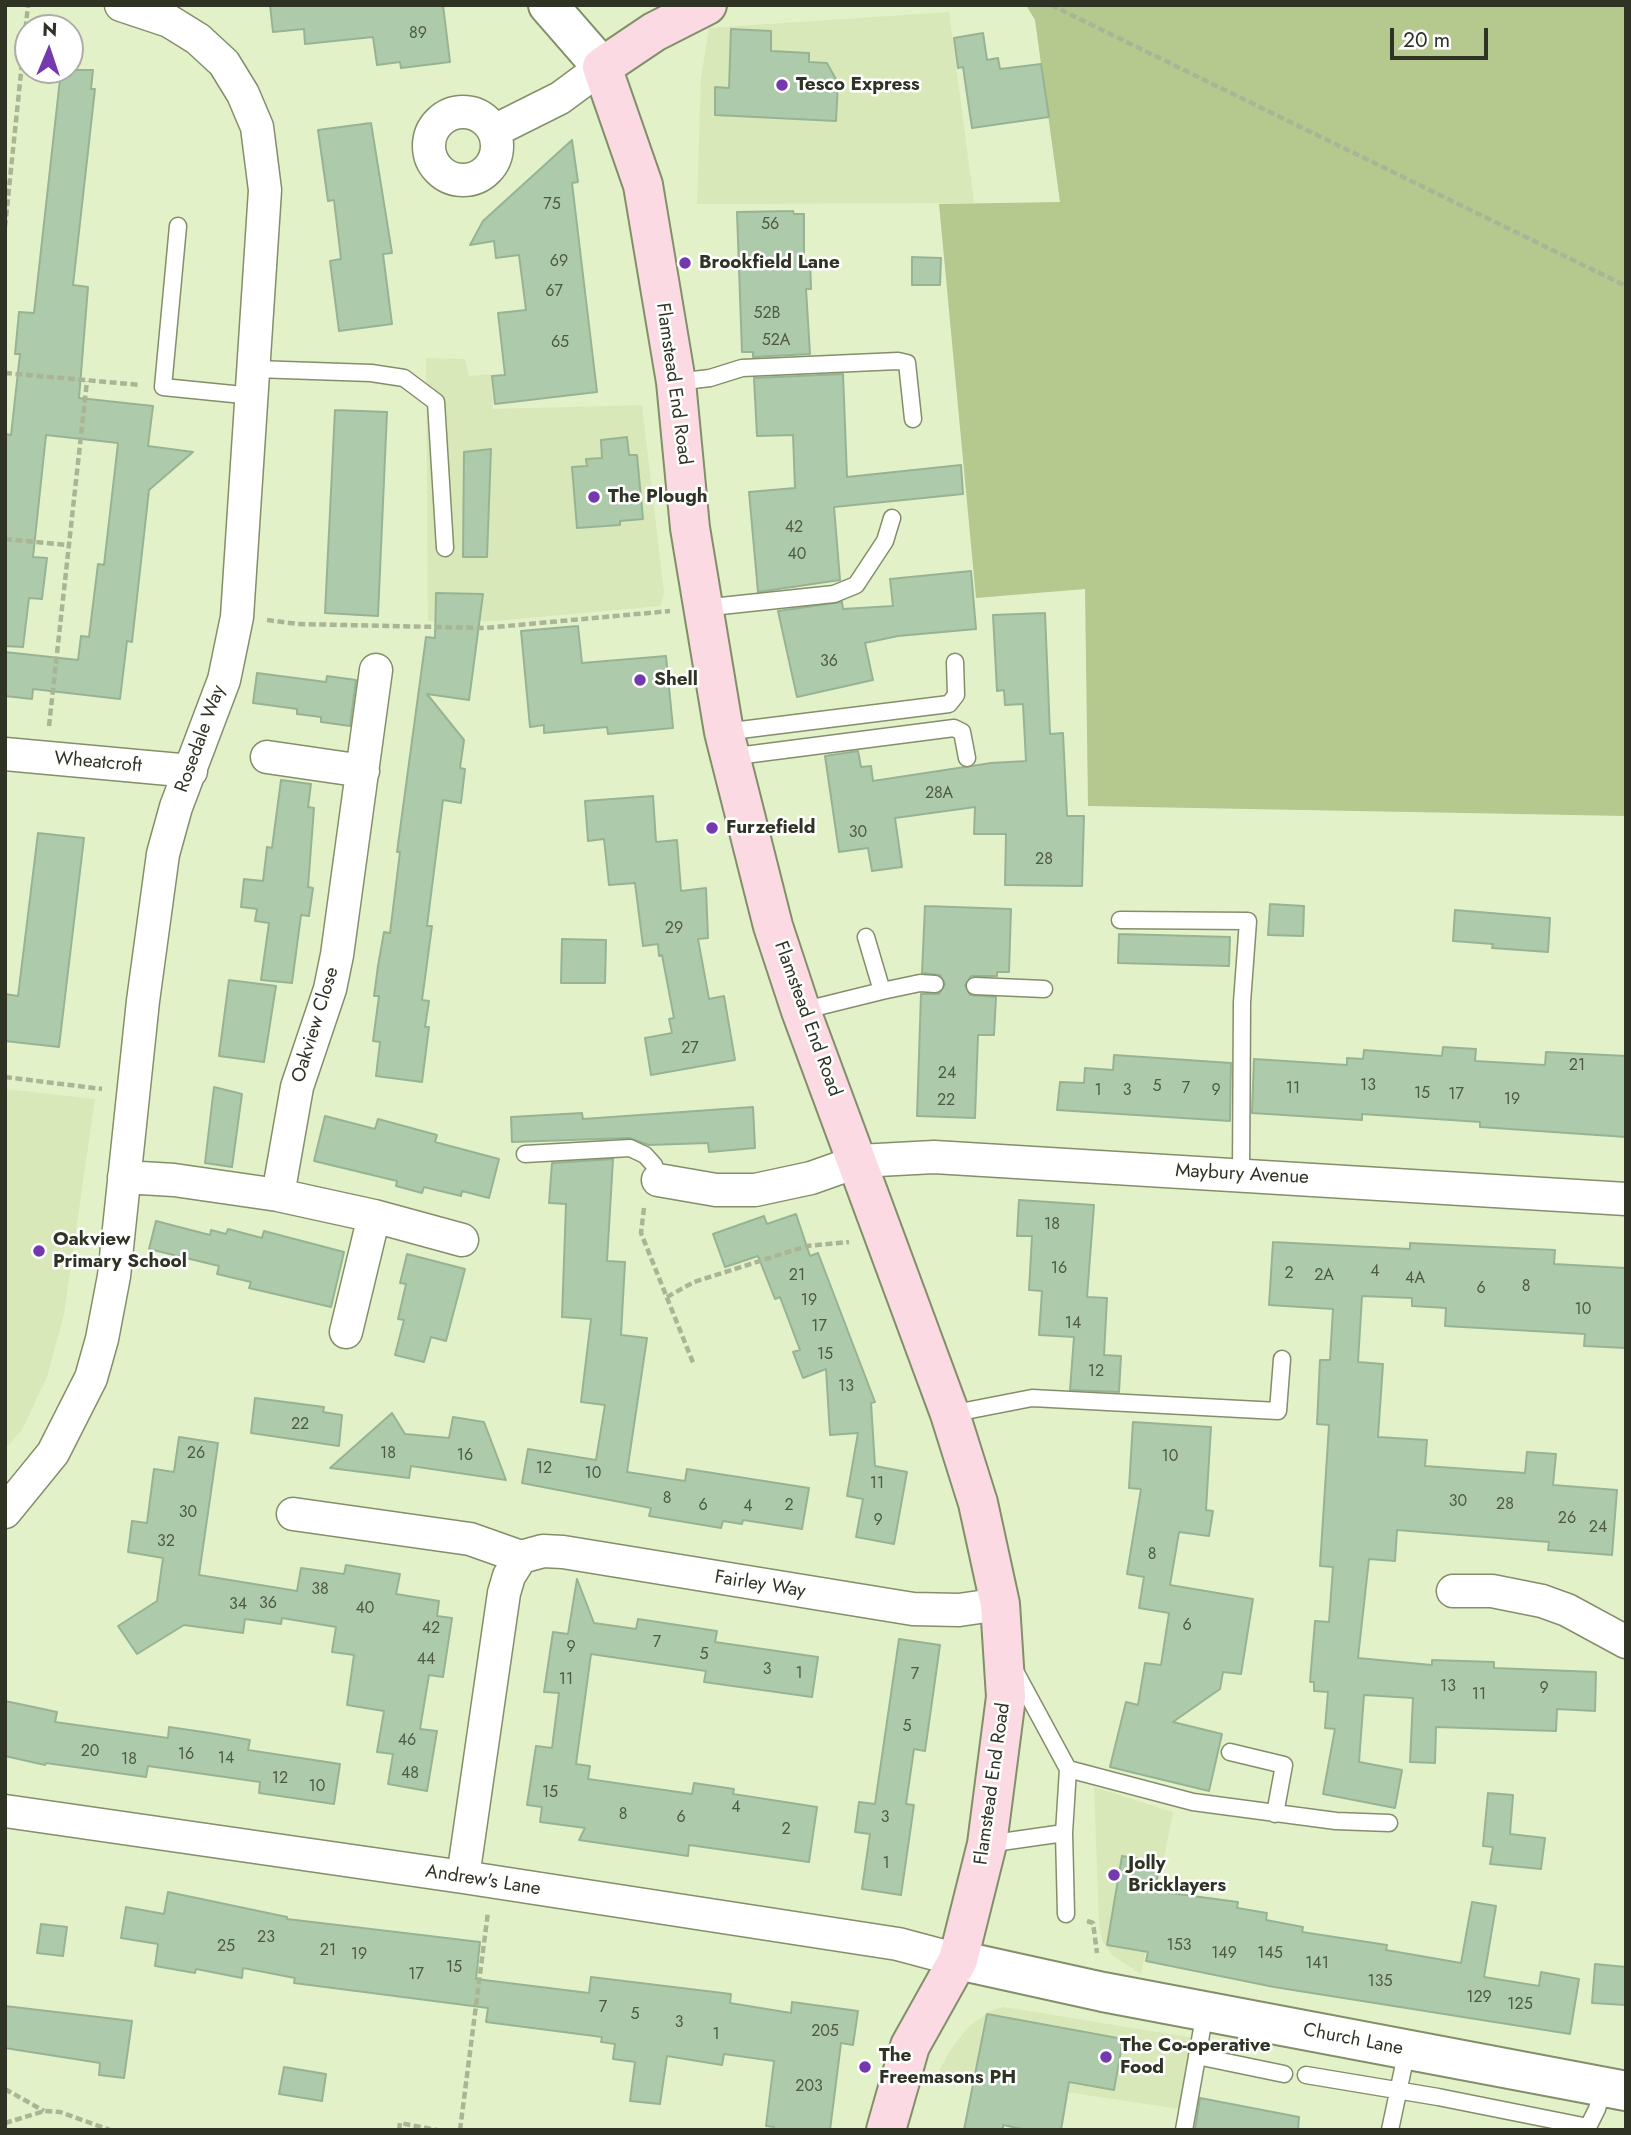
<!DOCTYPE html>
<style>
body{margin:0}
#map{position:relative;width:1631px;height:2135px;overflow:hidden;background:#e3f1c9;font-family:Jost,sans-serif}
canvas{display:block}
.frame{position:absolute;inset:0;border:7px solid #2e3324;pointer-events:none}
.north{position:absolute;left:14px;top:14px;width:70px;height:70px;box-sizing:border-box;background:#fff;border:2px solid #abada7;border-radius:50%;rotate:2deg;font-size:19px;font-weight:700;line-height:28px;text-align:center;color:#2e3324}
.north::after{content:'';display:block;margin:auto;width:24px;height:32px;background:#7439af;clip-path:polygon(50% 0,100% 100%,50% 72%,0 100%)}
.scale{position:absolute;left:1390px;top:28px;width:98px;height:32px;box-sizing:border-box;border:4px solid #2e3324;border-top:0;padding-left:9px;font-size:21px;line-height:24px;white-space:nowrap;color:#2e3324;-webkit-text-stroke:5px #fff;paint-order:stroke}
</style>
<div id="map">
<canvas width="1631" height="2135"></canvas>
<div class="frame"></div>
<div class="north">N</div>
<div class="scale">20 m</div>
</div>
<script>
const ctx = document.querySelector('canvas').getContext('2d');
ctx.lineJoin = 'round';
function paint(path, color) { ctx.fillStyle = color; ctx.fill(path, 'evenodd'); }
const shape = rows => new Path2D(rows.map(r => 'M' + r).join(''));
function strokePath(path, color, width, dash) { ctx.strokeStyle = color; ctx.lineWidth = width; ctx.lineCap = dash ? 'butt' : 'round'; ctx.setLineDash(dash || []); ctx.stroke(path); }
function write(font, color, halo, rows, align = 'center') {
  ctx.font = font + ' Jost,sans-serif'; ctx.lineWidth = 5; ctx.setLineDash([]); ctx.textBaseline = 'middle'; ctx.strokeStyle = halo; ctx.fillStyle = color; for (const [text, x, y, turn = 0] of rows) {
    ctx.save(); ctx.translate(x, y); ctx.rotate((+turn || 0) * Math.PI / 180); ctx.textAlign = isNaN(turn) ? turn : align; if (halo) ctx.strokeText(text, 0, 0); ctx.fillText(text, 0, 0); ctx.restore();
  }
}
paint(shape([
 [949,12,974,203,697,204,701,78,709,28],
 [426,358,465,359,469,376,491,374,493,409,642,405,664,592,661,606,495,621,428,621],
 [5,1089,95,1099,64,1314,47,1377,22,1430,5,1449],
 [1094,1787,1173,1812,1141,1974,1113,1956,1103,1942,1099,1925],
 [1004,2007,1194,2038,1180,2109,938,2073,949,2052,968,2027,990,2011]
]), '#d8e8b9');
paint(shape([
 [1026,5,1626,5,1626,816,1088,806,1085,589,976,598,939,204,1060,202,1035,20]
]), '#b5c88e');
const building = shape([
 [270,5,443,5,450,62,401,68,400,62,377,65,373,37,305,44,304,29,273,32,270,5],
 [731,29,771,31,771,51,809,53,809,62,827,63,838,83,836,121,715,115,715,87,729,88,731,29],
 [983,33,987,60,998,58,1000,69,1041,64,1049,117,972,128,963,67,958,68,954,38,983,33],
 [61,70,93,70,91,89,95,89,73,285,88,287,79,398,153,406,148,446,193,452,149,490,132,642,127,641,120,699,33,689,32,699,5,696,5,652,78,660,81,636,89,637,98,564,104,565,118,443,46,435,33,557,47,558,42,599,29,598,23,647,5,646,5,434,11,435,20,354,15,354,19,312,34,313,61,70],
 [371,123,392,253,383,254,392,324,339,331,330,261,341,259,334,200,328,201,318,130,371,123],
 [572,140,578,182,572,183,597,392,495,404,492,376,505,375,498,313,526,310,519,255,496,258,494,241,470,245,483,221,572,140],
 [793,211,794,214,804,214,804,260,810,260,811,289,806,289,810,354,753,357,753,352,742,352,737,212,793,211],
 [912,257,941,258,940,285,912,285,912,257],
 [843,374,847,477,961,465,963,494,834,507,840,580,758,592,749,492,795,488,793,435,757,436,754,378,843,374],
 [335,410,387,412,378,616,325,613,335,410],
 [627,437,629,455,637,455,643,519,620,521,620,525,577,528,572,467,587,466,586,459,602,458,601,440,627,437],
 [491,449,487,557,463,557,464,452,491,449],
 [971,571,976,629,898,636,865,643,873,680,797,697,778,611,842,602,843,609,893,606,890,579,971,571],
 [436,593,483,594,469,700,427,694,464,740,460,768,465,769,461,803,443,800,427,926,432,926,422,1000,429,1001,425,1027,429,1027,422,1082,376,1076,380,1042,373,1041,379,996,374,996,378,966,384,932,390,933,400,852,397,852,426,637,435,638,436,593],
 [1045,613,1050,734,1063,733,1067,816,1084,816,1082,886,1005,885,1006,834,974,834,975,807,895,818,902,867,872,871,868,848,839,852,825,756,858,751,861,767,871,766,873,781,991,763,1026,761,1023,704,1005,705,1004,690,997,691,993,615,1045,613],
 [578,626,582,663,666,656,673,728,608,734,607,727,544,733,544,725,530,727,521,631,578,626],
 [257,673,326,682,327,676,356,680,350,726,321,722,321,717,297,714,297,709,253,703,257,673],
 [281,780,311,784,308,807,314,808,308,887,313,888,309,916,301,915,292,983,261,980,269,923,255,921,257,909,241,907,244,879,263,881,267,847,272,848,281,780],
 [653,796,656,842,677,840,681,891,706,888,708,938,698,939,709,999,724,996,735,1060,651,1075,645,1038,672,1033,669,1019,674,1018,662,955,659,956,658,944,643,946,635,883,609,885,604,839,588,841,585,801,653,796],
 [38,833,84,838,59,1047,5,1041,5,994,18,996,38,833],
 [1270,904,1304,906,1303,936,1268,935,1270,904],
 [925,906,1011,909,1009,972,997,972,997,976,971,976,965,985,970,995,996,997,994,1035,978,1035,975,1118,917,1116,921,994,939,994,945,984,940,975,922,973,925,906],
 [1455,910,1550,918,1548,952,1492,948,1493,944,1453,941,1455,910],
 [1119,934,1230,937,1229,966,1118,963,1119,934],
 [562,939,606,940,605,983,561,983,562,939],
 [229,980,276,986,264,1062,219,1056,229,980],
 [1443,1047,1476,1049,1475,1061,1545,1065,1546,1052,1626,1056,1626,1137,1480,1127,1480,1122,1362,1114,1362,1120,1252,1113,1254,1059,1347,1065,1347,1058,1363,1059,1364,1050,1442,1056,1443,1047],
 [1114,1055,1231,1063,1230,1121,1057,1110,1060,1082,1084,1083,1085,1068,1113,1070,1114,1055],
 [214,1087,242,1094,232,1167,205,1163,214,1087],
 [753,1107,755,1148,709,1152,708,1143,649,1145,629,1138,512,1142,511,1117,582,1113,583,1119,753,1107],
 [325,1116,375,1129,378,1119,437,1135,435,1142,499,1159,489,1198,462,1191,461,1196,424,1187,422,1193,396,1186,397,1181,314,1161,325,1116],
 [613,1159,607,1261,625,1262,621,1335,647,1338,627,1472,685,1481,687,1469,809,1488,802,1529,743,1520,742,1524,723,1521,721,1528,649,1516,651,1508,522,1483,528,1449,596,1460,605,1405,581,1402,591,1319,562,1317,566,1204,549,1203,552,1163,613,1159],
 [1019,1200,1094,1205,1087,1297,1107,1298,1104,1355,1121,1356,1119,1392,1070,1390,1074,1337,1039,1335,1042,1291,1029,1290,1032,1236,1017,1236,1019,1200],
 [796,1214,810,1256,818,1253,875,1402,871,1403,875,1466,907,1472,894,1544,856,1537,863,1499,847,1496,858,1433,830,1435,826,1369,803,1378,793,1352,800,1350,780,1297,775,1299,758,1256,725,1267,713,1234,764,1216,767,1224,796,1214],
 [156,1221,210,1235,211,1230,226,1234,228,1229,262,1238,264,1231,344,1252,331,1307,249,1288,251,1282,217,1274,219,1266,149,1249,156,1221],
 [1273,1242,1410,1249,1410,1243,1555,1250,1554,1264,1626,1268,1626,1348,1584,1346,1585,1334,1445,1326,1446,1308,1412,1306,1412,1298,1362,1296,1358,1362,1383,1364,1378,1437,1427,1440,1425,1466,1525,1473,1527,1452,1556,1454,1553,1485,1617,1490,1612,1555,1548,1550,1549,1542,1397,1530,1395,1561,1369,1559,1358,1658,1432,1665,1432,1660,1494,1662,1494,1668,1596,1672,1595,1711,1557,1709,1556,1731,1436,1727,1435,1763,1410,1762,1413,1698,1364,1695,1359,1762,1402,1770,1395,1808,1323,1794,1335,1729,1325,1728,1328,1692,1314,1691,1314,1682,1310,1682,1315,1621,1329,1622,1333,1567,1320,1566,1329,1425,1317,1424,1320,1360,1330,1360,1333,1309,1269,1305,1273,1242],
 [407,1254,465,1269,446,1341,431,1337,424,1362,395,1355,404,1320,398,1319,406,1284,400,1283,407,1254],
 [255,1398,324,1407,323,1412,342,1415,339,1446,251,1433,255,1398],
 [392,1413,405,1434,449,1438,453,1417,484,1422,506,1480,411,1466,409,1478,330,1468,392,1413],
 [1133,1422,1211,1427,1206,1510,1213,1511,1209,1536,1179,1532,1170,1585,1253,1599,1241,1674,1223,1672,1220,1689,1173,1722,1222,1734,1209,1791,1110,1767,1126,1702,1138,1705,1145,1663,1161,1665,1169,1613,1139,1608,1144,1577,1127,1574,1141,1489,1129,1488,1133,1422],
 [179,1437,218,1443,199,1575,297,1591,301,1568,344,1574,346,1565,400,1574,396,1594,439,1601,437,1616,452,1618,443,1677,429,1675,420,1729,437,1731,427,1791,388,1784,393,1754,377,1752,384,1711,347,1705,354,1655,332,1652,336,1627,282,1618,281,1624,245,1619,243,1633,184,1625,137,1654,118,1626,157,1601,163,1558,128,1552,132,1521,147,1523,154,1469,174,1472,179,1437],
 [577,1579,594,1623,636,1629,638,1619,717,1631,715,1642,818,1657,812,1697,704,1682,706,1671,591,1654,576,1764,590,1766,588,1779,692,1794,694,1783,734,1789,733,1794,817,1807,809,1862,689,1845,688,1856,579,1840,585,1828,540,1822,542,1807,527,1805,536,1746,552,1748,559,1693,544,1692,553,1632,568,1634,577,1579],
 [899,1639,940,1645,925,1751,914,1749,906,1804,914,1805,901,1895,862,1889,870,1834,855,1832,859,1802,875,1804,899,1639],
 [5,1701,57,1712,55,1722,168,1738,169,1727,210,1733,250,1740,248,1750,340,1764,334,1804,259,1793,260,1782,148,1766,146,1777,46,1763,45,1765,5,1756,5,1701],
 [1488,1793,1513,1795,1510,1834,1545,1838,1541,1869,1490,1864,1493,1847,1483,1846,1488,1793],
 [1122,1856,1160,1862,1155,1891,1238,1902,1237,1908,1267,1913,1266,1920,1303,1927,1302,1932,1387,1945,1386,1950,1461,1963,1472,1902,1496,1906,1484,1977,1539,1986,1541,1972,1579,1979,1570,2034,1274,1987,1146,1961,1148,1952,1107,1945,1122,1856],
 [168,1892,287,1917,287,1919,480,1942,476,1979,589,1993,591,1977,731,1994,730,2003,791,2013,792,2002,858,2011,853,2045,841,2043,830,2130,773,2130,774,2127,766,2126,774,2061,724,2054,722,2065,667,2056,660,2104,630,2101,635,2062,613,2059,615,2044,601,2042,602,2037,486,2022,488,2008,294,1983,295,1978,243,1968,242,1978,196,1969,195,1973,155,1966,158,1944,121,1938,126,1907,164,1914,168,1892],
 [41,1924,67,1927,63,1956,37,1953,41,1924],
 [1595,1964,1626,1967,1626,2005,1592,2003,1595,1964],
 [5,2006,132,2021,124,2078,99,2075,100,2063,5,2048,5,2006],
 [987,2014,1123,2039,1114,2090,1069,2082,1061,2130,1027,2130,1003,2125,1003,2130,964,2130,987,2014],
 [284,2067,326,2074,322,2101,279,2094,284,2067],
 [1200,2098,1299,2117,1298,2130,1195,2130,1200,2098]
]);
paint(building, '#adcbab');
strokePath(building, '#96b494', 2);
const service = shape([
 [178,226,163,387,253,396],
 [255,369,371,373,404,378,436,402,445,548],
 [676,382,710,378,742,368,898,361,907,363,913,419],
 [702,608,834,594,856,585,885,541,892,518],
 [724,732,949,704,956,695,955,662],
 [729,757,954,728,962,732,967,758],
 [1120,920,1248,921,1242,1002,1241,1175],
 [975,986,1044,989],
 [882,991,920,983,935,984],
 [801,1011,882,991,866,937],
 [525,1154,630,1148,645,1155,654,1165,658,1180],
 [950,1414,1032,1398,1278,1411,1282,1359],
 [1230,1752,1284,1765,1275,1814],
 [1068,1769,1193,1802,1336,1821,1389,1823],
 [1064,1833,1066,1914],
 [987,1844,1064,1833,1068,1769,1015,1671],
 [1197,2056,1284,2074],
 [1306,2075,1438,2097,1588,2127,1597,2109,1603,2087],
 [1184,2130,1205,2012],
 [1390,2130,1407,2050]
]);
const minor = shape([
 '429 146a34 34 0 1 1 68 0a34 34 0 1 1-68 0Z',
 [494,131,560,98,602,67],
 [5,754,191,771],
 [267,757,363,771],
 [124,1177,174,1180,278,1195,374,1216,462,1240],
 [658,1180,716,1190,755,1190,811,1178,859,1161,934,1157,1626,1199],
 [278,1195,297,1087,330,989,337,955,376,670],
 [346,1332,374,1216],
 [5,1512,53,1453,91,1378,102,1339,114,1276,143,1001,163,854,176,807,224,680,237,617,265,190,257,127,243,94,224,63,198,39,169,21,121,5],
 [293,1514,470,1539,521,1557,543,1551,563,1552,913,1609,959,1610,1000,1604],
 [1453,1591,1492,1591,1542,1601,1567,1610,1626,1642],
 [5,1811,463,1877,898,1944,958,1960],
 [463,1877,504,1593,509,1576,521,1557]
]);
const tertiary = shape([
 [548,5,602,67],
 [958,1960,1103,1992,1626,2091]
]);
const secondary = shape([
 [707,5,654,32,602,67,643,185,676,382,690,528,724,732,773,926,801,1011,950,1414,978,1503,1000,1604,1006,1697,987,1844,958,1960,910,2046,886,2130]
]);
strokePath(service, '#828f6a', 19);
strokePath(minor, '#828f6a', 35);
strokePath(tertiary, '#828f6a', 42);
strokePath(secondary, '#828f6a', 42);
strokePath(shape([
 [1051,5,1626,286],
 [5,227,28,5],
 [5,373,141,385],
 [5,539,67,545],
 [267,620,298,624,485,628,670,611],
 [49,726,87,381],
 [5,1077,102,1089],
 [644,1208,641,1233,694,1365],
 [667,1297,694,1282,807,1246,849,1242],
 [1087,1921,1093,1923,1097,1953],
 [5,2089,44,2111],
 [5,2123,45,2111,60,2112,110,2130],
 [399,2130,400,2123,437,2130],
 [460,2130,488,1912]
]), '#aab595', 4.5, [7, 3.5]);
strokePath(service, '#fff', 16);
strokePath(minor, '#fff', 32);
strokePath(tertiary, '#fff', 38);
strokePath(secondary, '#fbdae3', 38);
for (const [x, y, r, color] of [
 [782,85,7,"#7439af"],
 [685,263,7,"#7439af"],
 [594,497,7,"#7439af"],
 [640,680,7,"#7439af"],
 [712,828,7,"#7439af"],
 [39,1251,7,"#7439af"],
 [1114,1875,7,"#7439af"],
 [1106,2057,7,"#7439af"],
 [865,2067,7,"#7439af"]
]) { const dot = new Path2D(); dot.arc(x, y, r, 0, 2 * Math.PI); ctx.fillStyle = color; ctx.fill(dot); strokePath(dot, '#fff', 2.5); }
write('16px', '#4e5946', null, [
 ["89",418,34],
 ["75",552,205],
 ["56",770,225],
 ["69",559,262],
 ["67",554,292],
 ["52B",767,314],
 ["52A",776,341],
 ["65",560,343],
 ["42",794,528],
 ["40",797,555],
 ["36",829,662],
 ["28A",939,794],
 ["30",858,833],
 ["28",1044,860],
 ["29",674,929],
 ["27",690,1049],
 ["21",1577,1066],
 ["24",947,1074],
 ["13",1368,1086],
 ["5",1157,1087],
 ["7",1186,1089],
 ["11",1293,1089],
 ["1",1098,1091],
 ["3",1127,1091],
 ["9",1216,1091],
 ["15",1422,1094],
 ["17",1456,1095],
 ["19",1512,1100],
 ["22",946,1101],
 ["18",1052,1225],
 ["16",1059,1269],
 ["4",1375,1272],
 ["2",1289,1274],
 ["21",797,1276],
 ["2A",1324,1276],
 ["4A",1415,1279],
 ["8",1526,1287],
 ["6",1481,1289],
 ["19",809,1301],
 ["10",1583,1310],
 ["14",1073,1324],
 ["17",819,1327],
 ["15",825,1355],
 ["12",1096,1372],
 ["13",846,1387],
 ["22",300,1425],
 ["26",196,1454],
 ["18",388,1454],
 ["16",465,1456],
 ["10",1170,1457],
 ["12",544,1469],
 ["10",593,1474],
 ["11",877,1484],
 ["8",667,1499],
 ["30",1458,1502],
 ["28",1505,1505],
 ["6",703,1506],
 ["2",789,1506],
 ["4",748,1507],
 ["30",188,1513],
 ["26",1567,1519],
 ["9",878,1521],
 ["24",1598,1528],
 ["32",166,1542],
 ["8",1152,1555],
 ["38",320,1590],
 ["36",268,1604],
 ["34",238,1605],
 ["40",365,1609],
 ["6",1187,1626],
 ["42",431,1629],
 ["7",657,1643],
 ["9",571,1648],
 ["5",704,1655],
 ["44",426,1660],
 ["3",767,1670],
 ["1",799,1674],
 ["7",915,1675],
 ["11",566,1680],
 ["13",1448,1687],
 ["9",1544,1689],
 ["11",1479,1695],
 ["5",907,1727],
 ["46",407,1741],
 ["20",90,1752],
 ["16",186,1755],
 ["14",226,1759],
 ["18",129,1760],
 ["48",410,1774],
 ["12",280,1779],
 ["10",317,1787],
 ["15",550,1793],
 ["4",736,1808],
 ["8",623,1815],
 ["6",681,1818],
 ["3",885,1818],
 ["2",786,1830],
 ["1",886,1864],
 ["23",266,1938],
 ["153",1179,1946],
 ["25",226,1947],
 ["21",328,1951],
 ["149",1224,1954],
 ["145",1270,1954],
 ["19",359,1955],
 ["141",1317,1964],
 ["15",454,1968],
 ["17",416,1975],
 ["135",1380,1982],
 ["129",1479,1998],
 ["125",1520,2005],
 ["7",603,2008],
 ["5",635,2015],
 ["3",679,2023],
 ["205",825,2032],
 ["1",716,2035],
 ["203",809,2087]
]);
write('bold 19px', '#2e3324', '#fff', [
 ["Tesco Express",796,85],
 ["Brookfield Lane",699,263],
 ["The Plough",608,497],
 ["Shell",654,680],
 ["Furzefield",726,828],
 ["Oakview",53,1240],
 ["Primary School",53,1262],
 ["Jolly",1128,1864],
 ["Bricklayers",1128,1886],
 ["The Co-operative",1120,2046],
 ["Food",1120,2068],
 ["The",879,2056],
 ["Freemasons PH",879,2078]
], 'left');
write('19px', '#2e3324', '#fff', [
 ["Flamstead End Road",673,384,82],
 ["Rosedale Way",201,739,-70],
 ["Wheatcroft",98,763,5],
 ["Flamstead End Road",807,1019,70],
 ["Oakview Close",316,1025,-73],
 ["Maybury Avenue",1242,1175,3],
 ["Fairley Way",760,1585,9],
 ["Flamstead End Road",993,1784,-82],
 ["Andrew's Lane",483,1881,9],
 ["Church Lane",1353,2040,11]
]);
</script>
